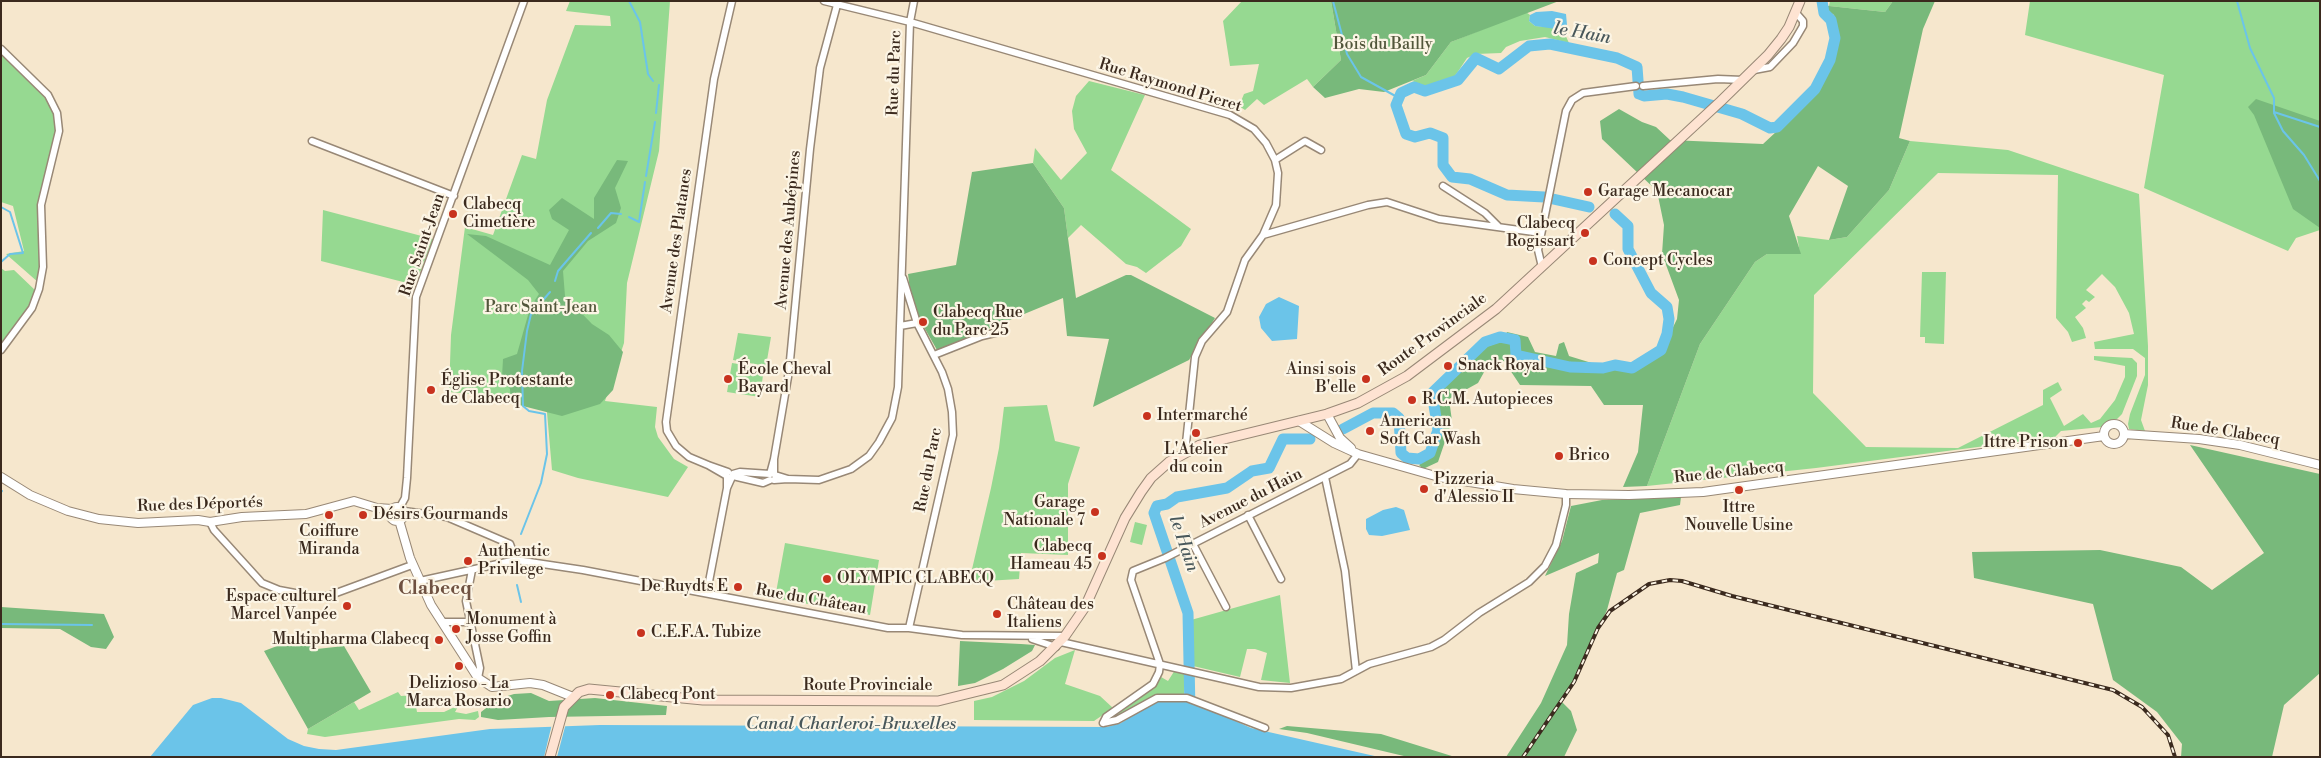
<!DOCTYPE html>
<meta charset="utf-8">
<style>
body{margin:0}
#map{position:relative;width:2321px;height:758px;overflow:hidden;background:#f6e7cd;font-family:"Libre Bodoni",serif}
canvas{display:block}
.frame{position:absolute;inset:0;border:2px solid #3b2a1e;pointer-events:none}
</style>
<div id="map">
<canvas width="2321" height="758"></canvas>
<div class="frame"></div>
</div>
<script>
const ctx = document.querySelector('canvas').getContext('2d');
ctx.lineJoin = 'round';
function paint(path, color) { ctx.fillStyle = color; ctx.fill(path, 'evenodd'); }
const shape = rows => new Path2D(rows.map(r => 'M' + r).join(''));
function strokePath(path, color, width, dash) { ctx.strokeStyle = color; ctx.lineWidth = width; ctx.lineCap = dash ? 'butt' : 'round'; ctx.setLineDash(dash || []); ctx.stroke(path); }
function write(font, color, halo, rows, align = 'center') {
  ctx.font = font + ' "Libre Bodoni",serif'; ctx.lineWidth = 4.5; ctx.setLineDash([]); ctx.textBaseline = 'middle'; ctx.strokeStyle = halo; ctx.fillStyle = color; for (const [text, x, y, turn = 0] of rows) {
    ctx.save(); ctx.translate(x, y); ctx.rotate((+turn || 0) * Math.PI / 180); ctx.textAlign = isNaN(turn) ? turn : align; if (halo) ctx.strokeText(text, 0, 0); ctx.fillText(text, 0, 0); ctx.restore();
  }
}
paint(shape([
 [570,1,670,1,659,151,627,283,624,343,605,401,657,407,655,427,658,437,674,459,688,467,668,497,578,478,552,470,546,401,449,392,451,335,465,227,493,235,522,155,536,159,547,100,575,25,611,26,610,16,566,11],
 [1242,1,1331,1,1341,60,1313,87,1307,79,1264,105,1257,99,1245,110,1239,106,1244,94,1253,91,1259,64,1230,66,1223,21],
 [1830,1,1893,1,1885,12,1829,6],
 [2030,1,2320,1,2320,230,2296,238,2288,251,2144,188,2164,75,2025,35],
 [1526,12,1530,15,1529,21,1535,26,1562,28,1569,43,1545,37,1520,41,1506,47,1501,53,1476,54,1467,58,1453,79,1439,81,1427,87,1412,81,1426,75,1451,42],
 [1,53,42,92,56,117,56,133,40,195,42,262,39,283,6,254,24,251,13,206,1,202],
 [1089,81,1145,95,1111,170,1191,229,1181,246,1146,273,1137,267,1126,264,1081,225,1068,238,1064,208,1033,163,1035,148,1061,180,1087,153,1074,129,1072,111,1076,96],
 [1910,141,2008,150,2139,194,2148,346,2148,385,2141,420,2145,431,2129,429,2128,424,2130,414,2145,375,2145,358,2133,349,2095,349,2094,342,2134,334,2129,313,2115,287,2102,274,2086,290,2095,297,2089,302,2086,300,2082,304,2086,308,2075,317,2083,328,2086,338,2072,342,2068,332,2056,318,2058,175,1938,173,1814,295,1813,393,1866,447,1958,448,2043,405,2043,390,2058,382,2062,390,2050,398,2064,426,2083,414,2091,423,2100,419,2115,400,2125,377,2125,366,2094,360,2094,356,2132,358,2137,363,2137,376,2122,414,2117,419,2107,422,2102,427,2061,431,2055,437,1816,468,1647,486,1700,344,1755,262,1767,254,1800,254,1797,236,1829,240,1847,237,1889,190],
 [323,210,433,239,417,280,411,284,321,261],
 [1,268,5,271,14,270,36,291,29,309,1,344],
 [1922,272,1946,272,1944,344,1925,343,1925,337,1920,337],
 [738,333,771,337,766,366,733,360],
 [732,363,764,368,760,397,727,392],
 [1047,405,1055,441,1080,447,1068,484,1068,555,1021,553,1019,579,969,582,991,488,999,448,1004,407],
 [1135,522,1147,525,1142,545,1130,542],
 [785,543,879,560,870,615,775,598],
 [1280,595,1290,683,1261,680,1267,653,1255,649,1247,649,1240,677,1193,666,1191,620],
 [1075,650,1065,684,1100,696,1113,708,1094,721,974,720,974,701,992,697,1024,681,1055,658],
 [1175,670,1185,672,1184,694,1154,696,1115,718,1112,718,1154,688,1161,677,1168,681],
 [398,692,401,696,414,695,417,712,444,712,459,705,455,712,466,714,478,711,479,717,475,720,459,719,325,737,307,734,308,729,354,702,359,710]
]), '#96d991');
paint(shape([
 [1331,1,1559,1,1451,42,1426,75,1384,92,1359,89,1325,98,1313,87,1341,60],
 [1893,1,1935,1,1923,29,1899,138,1910,141,1889,190,1847,237,1829,240,1848,186,1818,166,1789,216,1801,254,1767,254,1755,262,1700,344,1647,486,1623,487,1638,452,1643,405,1604,405,1591,386,1520,385,1504,361,1488,365,1478,383,1449,399,1452,421,1438,462,1423,469,1419,465,1432,455,1440,432,1432,399,1446,379,1486,347,1503,341,1507,332,1528,337,1535,352,1556,356,1559,344,1564,342,1569,356,1595,364,1604,372,1611,368,1628,371,1641,368,1659,356,1677,319,1679,300,1662,254,1664,225,1657,191,1602,139,1600,121,1619,109,1642,122,1656,127,1670,140,1763,144,1806,104,1838,44,1834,15,1820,5,1885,12],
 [2256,99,2320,121,2320,228,2293,209,2254,115,2248,107],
 [617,160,628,161,615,188,621,208,616,223,588,241,563,271,565,296,592,324,609,335,623,352,613,390,600,404,562,416,511,403,510,389,502,377,503,359,517,354,530,308,539,294,528,280,467,234,486,236,550,265,569,230,552,219,549,210,562,198,594,219,594,198],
 [1033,163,1064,208,1076,298,1126,275,1131,275,1215,318,1189,360,1093,407,1109,339,1067,336,1063,298,937,350,920,320,910,291,908,274,956,265,972,172],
 [2190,445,2320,474,2320,673,2284,705,2272,757,2181,757,2182,744,2157,712,2113,680,2093,604,1974,578,1972,552,2100,550,2181,567,2212,590,2264,553],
 [1681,497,1680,505,1640,513,1624,570,1617,573,1607,610,1579,672,1562,702,1571,711,1577,730,1564,757,1506,757,1541,703,1567,645,1569,614,1576,573,1598,563,1599,553,1545,576,1562,541,1571,506,1602,500],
 [1,607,104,614,114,637,106,649,91,647,60,629,1,628],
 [311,633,317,649,344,646,371,692,308,729,264,651],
 [960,641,1021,644,1035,645,1032,651,1003,669,975,683,958,686],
 [531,693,549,701,595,698,667,706,666,715,549,717,498,720,481,717,481,712,498,699,514,694],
 [1287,726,1381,734,1455,757,1408,757,1307,733,1279,729]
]), '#78b97b');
paint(shape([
 [1552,11,1566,14,1567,25,1562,28,1556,29,1535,26,1529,21,1530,15,1536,12],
 [1279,297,1299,306,1297,339,1272,341,1261,328,1259,317,1266,304],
 [1396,507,1404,510,1410,530,1382,536,1369,535,1366,529,1366,519,1383,510],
 [212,698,221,698,241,703,288,739,304,746,319,749,336,750,490,729,600,725,1107,727,1121,723,1151,704,1166,700,1189,700,1251,728,1379,757,150,757,193,705]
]), '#6bc4e9');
paint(shape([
 [566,723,557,757,544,757,552,724]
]), '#f6e7cd');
strokePath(shape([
 [629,1,640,22,648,74,653,81],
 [1333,1,1347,54,1361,77,1399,98],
 [2237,1,2250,48,2274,98,2274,112,2320,127],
 [656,113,659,85],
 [2274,113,2283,131,2304,155,2320,181],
 [646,176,655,122],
 [1,207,10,212,23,253,10,254,1,262],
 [629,217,639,222,645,182],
 [598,228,611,213,621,214],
 [555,281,558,271,591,233],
 [1,492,2,491],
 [521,534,541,483,547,454,545,414,529,411,523,406,522,371,527,331,531,314,550,292],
 [517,585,521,602],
 [1,624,92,625]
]), '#6bc4e9', 2);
strokePath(shape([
 [1589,207,1544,197,1507,195,1470,179,1452,177,1443,165,1443,138,1430,133,1415,137,1406,134,1396,105,1401,93,1414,87,1425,91,1458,80,1476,58,1499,69,1529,46,1550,44,1617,58,1637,67,1639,94,1644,96,1667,94,1683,97,1742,114,1770,128,1777,127,1815,89,1830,60,1835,38,1831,20,1824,13,1822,1],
 [1343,429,1373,413,1393,413,1399,418,1401,453,1407,458,1419,459,1430,453,1438,430,1432,393,1485,342,1500,337,1515,340,1516,355,1570,367,1603,368,1615,365,1632,368,1661,350,1667,334,1669,319,1667,307,1651,293,1628,249,1628,226,1615,214],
 [1190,711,1188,613,1154,513,1157,506,1167,504,1177,497,1227,488,1252,471,1269,468,1283,439,1310,439]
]), '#6bc4e9', 11);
const minor = shape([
 [824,1,910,22,1230,115,1254,129,1266,143,1275,160,1278,173,1276,205,1263,235,1245,260,1227,312,1202,341,1195,357,1185,453],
 [1,49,48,95,57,113,59,131,41,205,43,267,39,289,32,308,1,350],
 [1754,70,1770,67,1793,43,1803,26,1803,21,1796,13],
 [1643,86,1718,79,1743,80],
 [312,141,454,196],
 [1275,160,1305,141,1321,150],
 [1443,186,1485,213,1499,227],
 [1263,235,1368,205,1387,202,1439,219,1541,233],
 [1542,267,1538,250,1566,111,1572,100,1583,93,1636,86],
 [903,278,917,323,942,372,948,389,952,412,953,435,909,628],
 [900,326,917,323],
 [934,355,982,336,999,332],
 [774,459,789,371,810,149,820,68,837,5],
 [708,465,689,457,676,446,667,431,666,422,714,79,732,1],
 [733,474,740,472,770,474],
 [770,474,774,459,774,474],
 [727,476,708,465,728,472],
 [733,476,763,483,770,480],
 [727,477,727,488,732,477],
 [1325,477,1345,571,1356,671],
 [788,479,819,480,851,469,869,456,879,442,892,418,898,387,910,22,914,1],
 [774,480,788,479,775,475],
 [400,507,405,498,407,478,416,297,524,1],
 [404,511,447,517,510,544,516,560],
 [1248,515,1281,579],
 [210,522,214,530,262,583,279,590,311,596,328,596,412,565],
 [1193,544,1226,607],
 [472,570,466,601,480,668,478,678],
 [420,581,516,560,583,570,888,628,909,628,962,635,1065,636],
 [707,592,727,488],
 [442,622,470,622],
 [1032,639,1056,647],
 [1061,642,1259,687,1291,688,1341,679,1369,664,1431,647,1444,640,1479,613,1529,582,1545,566,1556,545,1566,505,1566,494],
 [1103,723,1106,717,1153,684,1159,672,1160,664,1131,580,1133,571,1165,558,1350,464,1358,454],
 [1103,723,1117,720,1157,698,1187,698,1265,728]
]);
const tertiary = shape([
 [1327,414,1340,438,1351,448],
 [1299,421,1334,443,1358,454,1439,477,1513,489,1566,494,1629,495,1703,492,2104,436],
 '2104 434a10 10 0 1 1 20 0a10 10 0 1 1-20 0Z',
 [2124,434,2199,439,2240,445,2320,465],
 [1,477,30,495,68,511,99,519,138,523,198,520,210,522,242,517,306,514,354,501,377,508,392,509],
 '390 514a7 7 0 1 1 14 0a7 7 0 1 1-14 0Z',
 [399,520,410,558,431,605,478,678,492,687,530,683,543,685,573,697]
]);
const secondary = shape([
 [550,757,564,707,579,692,589,689,703,700,938,701,1003,685,1040,661,1065,636,1085,607,1125,518,1141,492,1151,478,1169,462,1200,445,1327,414,1358,403,1407,376,1496,309,1721,101,1768,55,1781,39,1789,27,1800,1]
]);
strokePath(minor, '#988876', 9);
strokePath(tertiary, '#988876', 10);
strokePath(secondary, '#988876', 11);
strokePath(minor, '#fff', 6);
strokePath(tertiary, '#fff', 8);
strokePath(secondary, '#fee3d2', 9);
const rail = shape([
 [1523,757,1574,682,1598,628,1610,611,1649,584,1670,580,1682,581,1732,596,2113,690,2142,707,2168,735,2175,757]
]);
strokePath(rail, '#3b2a1e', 4);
strokePath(rail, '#fcf5e5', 2, [5.5]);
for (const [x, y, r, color] of [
 [1588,192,5,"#c8321e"],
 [453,214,5,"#c8321e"],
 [1585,233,5,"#c8321e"],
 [1593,261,5,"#c8321e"],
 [923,322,5,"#c8321e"],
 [1448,366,5,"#c8321e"],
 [728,379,5,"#c8321e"],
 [1366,379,5,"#c8321e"],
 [431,390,5,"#c8321e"],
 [1412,400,5,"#c8321e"],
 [1147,416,5,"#c8321e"],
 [1370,431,5,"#c8321e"],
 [1196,433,5,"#c8321e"],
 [2078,443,5,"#c8321e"],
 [1559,456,5,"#c8321e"],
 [1424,489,5,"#c8321e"],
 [1739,490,5,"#c8321e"],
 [1095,512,5,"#c8321e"],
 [329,515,5,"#c8321e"],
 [363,515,5,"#c8321e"],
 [1102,556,5,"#c8321e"],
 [468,561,5,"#c8321e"],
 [827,579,5,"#c8321e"],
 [738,587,5,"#c8321e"],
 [347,606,5,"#c8321e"],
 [997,614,5,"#c8321e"],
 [456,629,5,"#c8321e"],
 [641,633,5,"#c8321e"],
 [439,640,5,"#c8321e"],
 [459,666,5,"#c8321e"],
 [610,695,5,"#c8321e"]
]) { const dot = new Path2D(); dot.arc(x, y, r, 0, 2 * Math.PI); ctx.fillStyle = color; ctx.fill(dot); strokePath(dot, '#fcf5e5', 2); }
write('16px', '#52563b', '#fcf5e5', [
 ["Bois du Bailly",1383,45],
 ["Parc Saint-Jean",541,308]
]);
write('16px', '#3b2a1e', '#fcf5e5', [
 ["Rue du Parc",895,73,-88],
 ["Rue Raymond Pieret",1170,86,17],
 ["Avenue des Aubépines",789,230,-85],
 ["Avenue des Platanes",677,241,-82],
 ["Rue Saint-Jean",423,245,-71],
 ["Route Provinciale",1433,335,-36],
 ["Rue de Clabecq",2225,432,9],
 ["Rue du Parc",929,470,-79],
 ["Rue de Clabecq",1729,473,-6],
 ["Avenue du Hain",1251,499,-27],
 ["Rue des Déportés",200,505,-2],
 ["Rue du Château",811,600,10],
 ["Route Provinciale",868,686]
]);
write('16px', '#3b2a1e', '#fcf5e5', [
 ["Garage Mecanocar",1598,192],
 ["Clabecq",463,205],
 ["Cimetière",463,223],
 ["Clabecq",1575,224,"right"],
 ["Rogissart",1575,242,"right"],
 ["Concept Cycles",1603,261],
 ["Clabecq Rue",933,313],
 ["du Parc 25",933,331],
 ["Snack Royal",1458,366],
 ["École Cheval",738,370],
 ["Bayard",738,388],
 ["Ainsi sois",1356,370,"right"],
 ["B'elle",1356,388,"right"],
 ["Église Protestante",441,381],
 ["de Clabecq",441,399],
 ["R.C.M. Autopieces",1422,400],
 ["Intermarché",1157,416],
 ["American",1380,422],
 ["Soft Car Wash",1380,440],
 ["Ittre Prison",2068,443,"right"],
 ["L'Atelier",1196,450,"center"],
 ["du coin",1196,468,"center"],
 ["Brico",1569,456],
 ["Pizzeria",1434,480],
 ["d'Alessio II",1434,498],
 ["Garage",1085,503,"right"],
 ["Nationale 7",1085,521,"right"],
 ["Ittre",1739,508,"center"],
 ["Nouvelle Usine",1739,526,"center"],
 ["Désirs Gourmands",373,515],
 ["Coiffure",329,532,"center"],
 ["Miranda",329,550,"center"],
 ["Clabecq",1092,547,"right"],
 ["Hameau 45",1092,565,"right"],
 ["Authentic",478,552],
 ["Privilege",478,570],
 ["OLYMPIC CLABECQ",837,579],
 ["De Ruydts E",728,587,"right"],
 ["Espace culturel",337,597,"right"],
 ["Marcel Vanpée",337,615,"right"],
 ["Château des",1007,605],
 ["Italiens",1007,623],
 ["Monument à",466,620],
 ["Josse Goffin",466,638],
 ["C.E.F.A. Tubize",651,633],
 ["Multipharma Clabecq",429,640,"right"],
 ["Delizioso - La",459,684,"center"],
 ["Marca Rosario",459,702,"center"],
 ["Clabecq Pont",620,695]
], 'left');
write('italic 18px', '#49585b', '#fcf5e5', [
 ["le Hain",1582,34,10],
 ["le Hain",1183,544,71],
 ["Canal Charleroi-Bruxelles",851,725]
]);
write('bold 19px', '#6f5141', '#fcf5e5', [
 ["Clabecq",435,589]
]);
</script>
